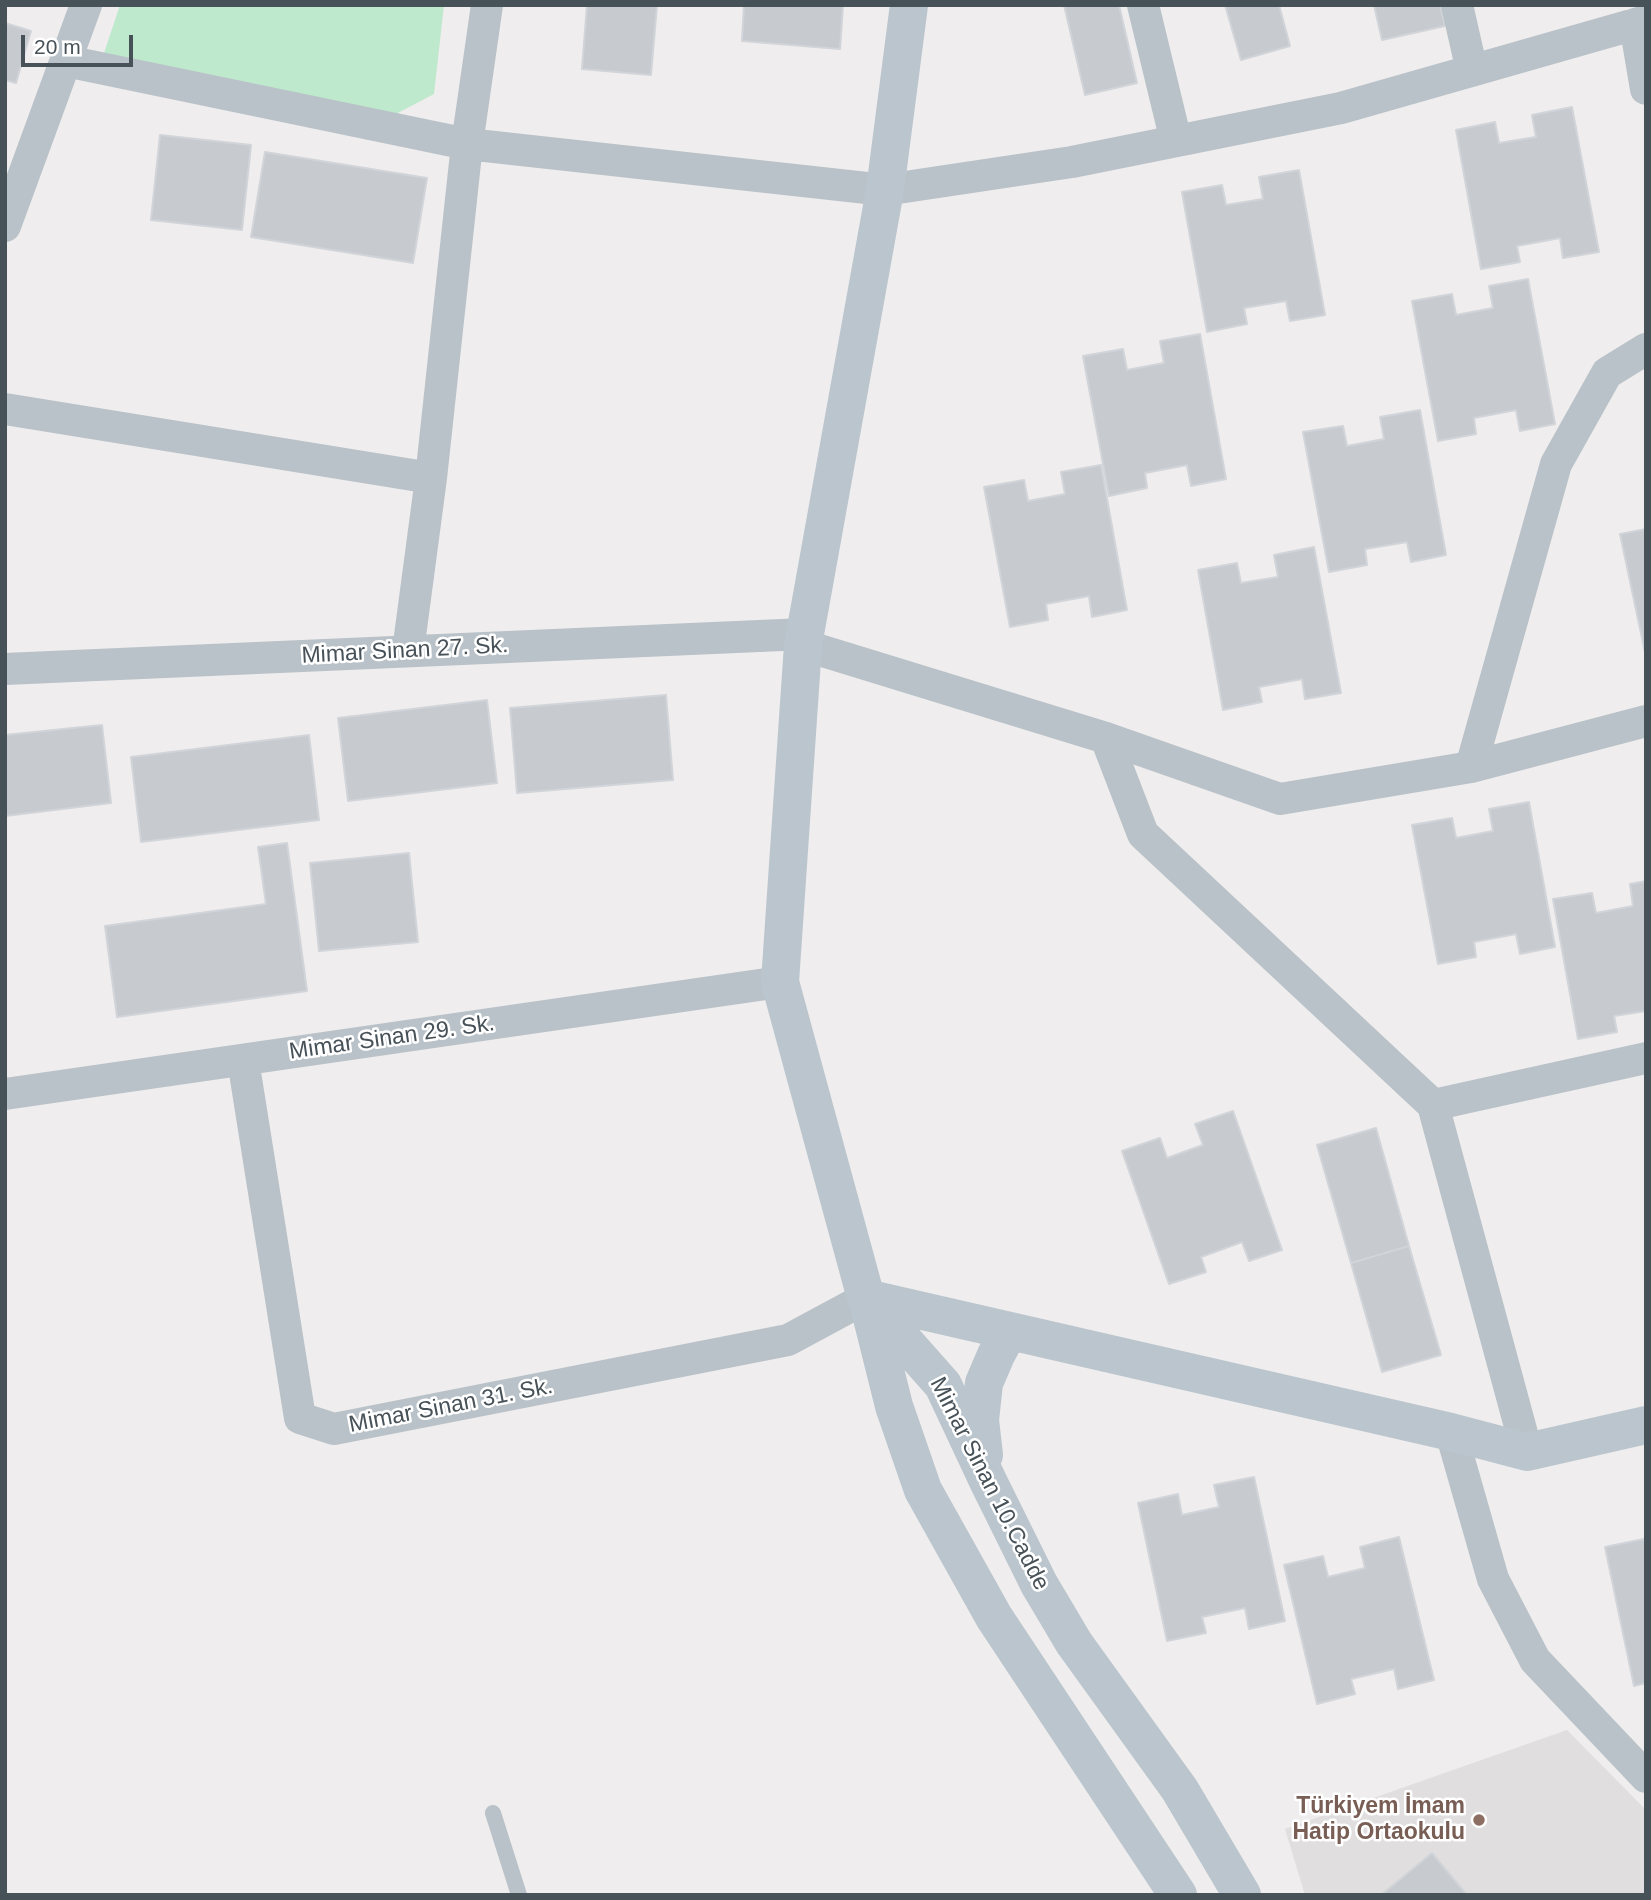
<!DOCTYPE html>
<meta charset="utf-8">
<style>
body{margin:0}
#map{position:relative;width:1651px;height:1900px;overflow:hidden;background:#efeded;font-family:Helvetica,sans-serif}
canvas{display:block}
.frame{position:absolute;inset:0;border:7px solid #475158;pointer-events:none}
.scale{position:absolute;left:21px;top:35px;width:112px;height:32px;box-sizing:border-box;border:4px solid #475158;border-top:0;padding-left:9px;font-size:21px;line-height:24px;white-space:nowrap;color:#475158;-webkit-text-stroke:5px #fff;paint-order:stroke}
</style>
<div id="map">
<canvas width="1651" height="1900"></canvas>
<div class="frame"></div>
<div class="scale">20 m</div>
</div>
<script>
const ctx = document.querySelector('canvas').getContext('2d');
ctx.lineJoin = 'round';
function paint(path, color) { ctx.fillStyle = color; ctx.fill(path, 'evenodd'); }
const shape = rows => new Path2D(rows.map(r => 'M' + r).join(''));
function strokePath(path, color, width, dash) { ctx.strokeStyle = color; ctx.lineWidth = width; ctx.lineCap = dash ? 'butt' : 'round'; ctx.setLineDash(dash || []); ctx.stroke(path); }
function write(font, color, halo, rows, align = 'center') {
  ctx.font = font + ' Helvetica,sans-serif'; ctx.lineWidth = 5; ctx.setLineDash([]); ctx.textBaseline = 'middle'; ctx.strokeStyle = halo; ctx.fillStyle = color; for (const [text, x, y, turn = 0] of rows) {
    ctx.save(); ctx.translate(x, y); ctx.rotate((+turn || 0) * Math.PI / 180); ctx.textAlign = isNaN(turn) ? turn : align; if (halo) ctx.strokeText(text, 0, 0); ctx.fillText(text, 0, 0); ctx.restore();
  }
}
paint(shape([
 [1567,1730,1646,1810,1646,1895,1305,1895,1285,1829]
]), '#e0dede');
paint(shape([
 [120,5,444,5,434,94,394,115,102,59]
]), '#bfe9cc');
const building = shape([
 [587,5,657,5,651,75,582,69,587,5],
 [744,5,843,5,840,49,742,41,744,5],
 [1064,5,1119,5,1137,83,1085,95,1064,5],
 [1225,5,1279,5,1290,46,1241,60,1225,5],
 [1374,5,1440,5,1445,26,1382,40,1374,5],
 [5,23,31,31,16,83,5,80,5,23],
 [1572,107,1599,252,1563,258,1560,238,1517,246,1520,262,1481,269,1456,130,1495,122,1499,143,1536,137,1532,115,1572,107],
 [160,135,251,145,242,230,151,220,160,135],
 [265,152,427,178,413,263,251,237,265,152],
 [1299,170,1325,315,1290,321,1286,301,1244,308,1247,324,1207,332,1182,192,1222,185,1226,205,1263,199,1259,177,1299,170],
 [1528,279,1555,424,1520,431,1516,410,1474,418,1476,434,1438,441,1412,301,1452,294,1456,315,1493,308,1489,286,1528,279],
 [1200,334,1226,479,1191,486,1187,465,1145,473,1147,488,1109,496,1083,356,1123,349,1127,370,1164,363,1160,341,1200,334],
 [1420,410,1446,555,1411,562,1407,542,1365,549,1367,565,1329,572,1303,432,1343,426,1347,446,1384,439,1380,417,1420,410],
 [1101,465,1127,610,1092,617,1089,596,1046,604,1048,620,1010,627,984,487,1024,480,1028,501,1065,494,1061,472,1101,465],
 [1646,529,1646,657,1620,534,1646,529],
 [1314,547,1341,693,1305,699,1302,679,1259,687,1262,702,1223,710,1198,570,1237,563,1241,583,1278,577,1274,555,1314,547],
 [666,695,673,780,517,793,510,708,666,695],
 [487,700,497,783,348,801,338,718,487,700],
 [102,725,111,803,5,816,5,735,102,725],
 [309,735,319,820,141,842,131,757,309,735],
 [1529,802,1555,947,1520,954,1516,934,1474,942,1476,957,1438,964,1412,825,1452,818,1456,838,1493,831,1489,809,1529,802],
 [287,843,307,991,117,1017,105,926,266,904,258,847,287,843],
 [409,853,418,942,319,951,310,863,409,853],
 [1646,881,1646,1011,1614,1016,1617,1032,1578,1039,1553,899,1592,893,1596,913,1633,906,1630,884,1646,881],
 [1233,1111,1282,1250,1249,1261,1242,1242,1201,1257,1206,1272,1169,1284,1122,1151,1160,1138,1167,1158,1203,1145,1195,1124,1233,1111],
 [1376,1128,1409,1246,1351,1263,1317,1145,1376,1128],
 [1409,1246,1441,1355,1382,1372,1351,1263,1409,1246],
 [1254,1477,1285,1621,1249,1629,1245,1608,1202,1617,1206,1633,1167,1641,1138,1503,1178,1494,1182,1515,1219,1507,1214,1485,1254,1477],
 [1399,1537,1434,1680,1398,1689,1394,1669,1351,1679,1355,1694,1317,1704,1284,1565,1323,1556,1328,1577,1365,1568,1360,1547,1399,1537],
 [1644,1539,1646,1547,1646,1683,1634,1686,1605,1547,1644,1539],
 [1432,1853,1467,1895,1381,1895,1432,1853]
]);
paint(building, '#c7cacf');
strokePath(building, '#d1d4d8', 2);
strokePath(shape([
 [493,1813,519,1895]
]), '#b9c2c8', 16);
strokePath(shape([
 [1143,5,1176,141],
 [1457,5,1472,71],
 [1635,24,1646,89],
 [66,61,467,144,885,190,1072,162,1341,108,1646,21],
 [5,226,86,5],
 [5,409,431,478],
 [803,645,1106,738,1280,799,1471,767,1646,721],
 [408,651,431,478,467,144,487,5],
 [5,669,805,634],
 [1106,738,1143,834,1433,1105,1527,1452],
 [1471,767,1556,464,1607,373,1646,349],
 [243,1060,300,1418,334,1429,788,1340,866,1298],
 [5,1094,780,982],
 [1433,1105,1646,1058],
 [1451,1432,1493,1579,1535,1660,1646,1777]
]), '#b9c2c8', 32);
strokePath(shape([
 [909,5,885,190,803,645,780,982,866,1298,1451,1432,1527,1452,1646,1425],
 [866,1298,943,1385,988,1481,1039,1584,1074,1643,1180,1790,1242,1895],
 [869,1306,894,1406,923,1490,994,1617,1178,1895],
 [984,1455,980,1420,984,1383,996,1355,1009,1331]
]), '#bac5cd', 38);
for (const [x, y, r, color] of [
 [1479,1820,7,"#8d6e63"]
]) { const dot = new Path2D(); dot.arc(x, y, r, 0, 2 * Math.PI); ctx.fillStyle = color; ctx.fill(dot); strokePath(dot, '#fff', 2.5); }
write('23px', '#475158', '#fff', [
 ["Mimar Sinan 27. Sk.",405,651,-3],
 ["Mimar Sinan 29. Sk.",392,1038,-8],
 ["Mimar Sinan 31. Sk.",451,1406,-11],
 ["Mimar Sinan 10.Cadde",989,1484,63]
]);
write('bold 23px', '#785e54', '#fff', [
 ["Türkiyem İmam",1465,1807],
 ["Hatip Ortaokulu",1465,1833]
], 'right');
</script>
